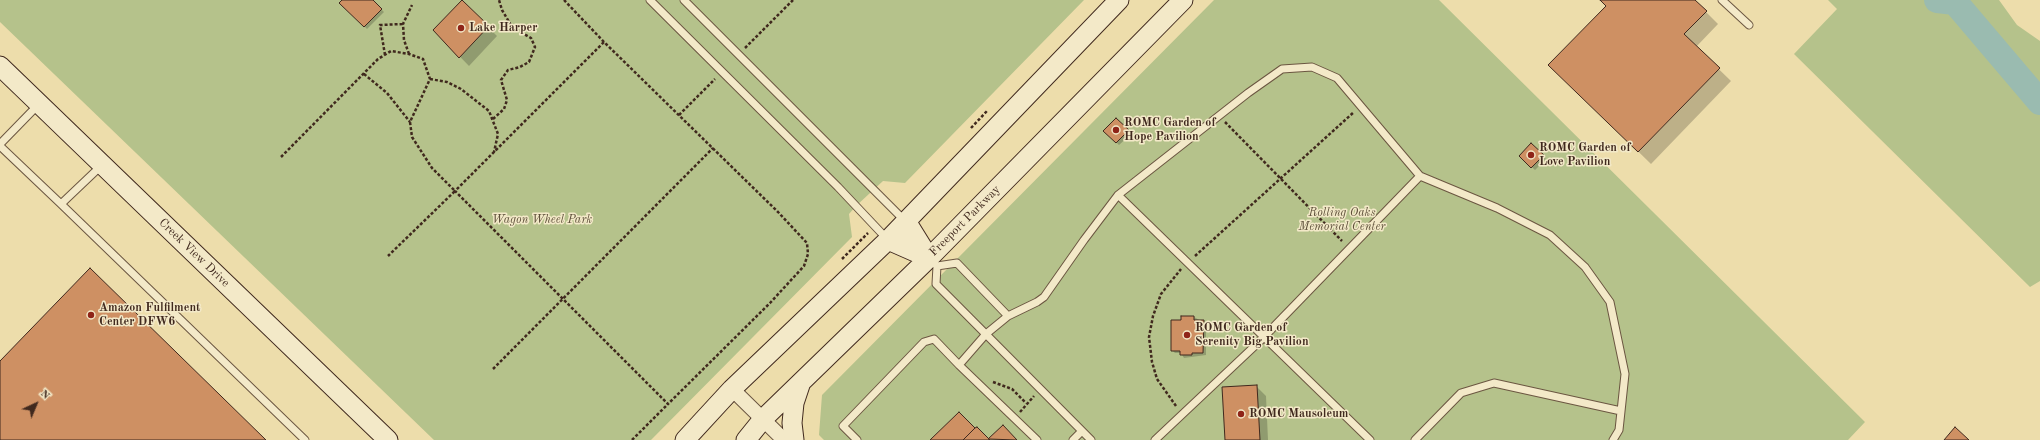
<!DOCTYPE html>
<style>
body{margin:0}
#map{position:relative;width:2040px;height:440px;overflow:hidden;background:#edddab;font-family:"Old Standard TT",serif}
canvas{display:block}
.north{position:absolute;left:16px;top:384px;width:40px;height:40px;-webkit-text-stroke:3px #f3e9c8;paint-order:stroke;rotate:44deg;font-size:11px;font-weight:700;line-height:16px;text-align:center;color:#40291e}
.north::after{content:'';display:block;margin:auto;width:14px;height:18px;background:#40291e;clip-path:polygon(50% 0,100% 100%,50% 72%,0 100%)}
</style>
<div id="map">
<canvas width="2040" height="440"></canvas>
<div class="north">N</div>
</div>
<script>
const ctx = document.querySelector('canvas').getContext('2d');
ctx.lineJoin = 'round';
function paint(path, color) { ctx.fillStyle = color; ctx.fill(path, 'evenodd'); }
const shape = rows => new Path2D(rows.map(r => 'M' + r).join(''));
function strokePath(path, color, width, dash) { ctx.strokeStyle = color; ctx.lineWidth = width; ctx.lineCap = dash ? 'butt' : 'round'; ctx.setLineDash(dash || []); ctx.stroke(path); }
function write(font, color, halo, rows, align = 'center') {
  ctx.font = font + ' "Old Standard TT",serif'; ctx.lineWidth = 3; ctx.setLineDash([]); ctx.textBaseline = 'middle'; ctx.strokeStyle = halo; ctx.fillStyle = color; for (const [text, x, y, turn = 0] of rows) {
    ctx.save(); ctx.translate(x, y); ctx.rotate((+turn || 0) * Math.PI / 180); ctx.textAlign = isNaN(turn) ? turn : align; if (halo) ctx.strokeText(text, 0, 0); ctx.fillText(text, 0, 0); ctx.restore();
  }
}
paint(shape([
 [0,0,1084,0,905,183,883,181,856,206,849,214,852,237,651,440,434,440,0,22],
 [1214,0,1439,0,1865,422,1848,440,824,440,819,435,822,395],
 [1828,0,1999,0,2017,25,2040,41,2040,281,2030,287,1794,54,1837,9]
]), '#b5c28b');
paint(shape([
 [344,0,372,0,384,12,367,29,341,3],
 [1602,0,1694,0,1718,24,1696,47,1731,81,1651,164,1562,77,1607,6],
 [462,1,497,36,469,66,434,30],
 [1116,119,1131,134,1119,145,1105,131],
 [1531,144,1546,159,1535,170,1520,156],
 [1194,317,1206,324,1206,355,1184,358,1181,353,1175,353,1172,350,1182,321],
 [1256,386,1266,396,1268,440,1226,440],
 [1003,426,1016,440,931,440,975,430,989,440]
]), '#0003');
strokePath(shape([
 [1937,0,1955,2,2040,102]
]), '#9abbb0', 26);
const building = shape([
 [342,0,373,0,382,9,364,27,339,3,342,0],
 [462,0,489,26,459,58,433,30,462,0],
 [1600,0,1695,0,1707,11,1684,34,1720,68,1638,152,1548,65,1606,6,1600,0],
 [1116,118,1129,130,1116,143,1103,131,1116,118],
 [1531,143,1544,155,1531,168,1519,156,1531,143],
 [90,268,266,440,0,440,0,361,90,268],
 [1181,316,1194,316,1194,320,1204,320,1203,353,1192,353,1192,355,1180,355,1180,351,1171,351,1171,320,1181,320,1181,316],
 [1257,385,1260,440,1225,440,1222,387,1257,385],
 [959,412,975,428,963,440,930,440,959,412],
 [1003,425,1017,440,988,439,1003,425],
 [977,427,990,440,963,440,975,428,977,427],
 [1955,427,1969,440,1944,440,1955,427]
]);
paint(building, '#ce9063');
strokePath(building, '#40291e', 1);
const lane = shape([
 [650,0,838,187,888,240],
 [684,0,905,221],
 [1722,0,1749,25],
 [0,144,39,104],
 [0,146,61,204],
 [102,165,61,204,305,440],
 [1420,176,1497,208,1550,235,1585,267,1610,302,1625,374,1619,430,1613,440],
 [1118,195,1370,440],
 [929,258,937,266,936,284,1091,440],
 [937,266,957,263,1008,316],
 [959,365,1037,440],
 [857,440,843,426,924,342,934,339,959,365,986,334,1008,316,1037,302,1044,297,1084,240,1118,195,1248,93,1282,69,1312,67,1337,78,1420,176,1259,342,1155,440],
 [1073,440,1082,431],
 [1415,440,1461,393,1494,383,1621,411]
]);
const street = shape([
 [732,389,784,440]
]);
const secondary = shape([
 [0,66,388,440],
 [906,221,929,258],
 [888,240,929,258],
 [685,440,732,389,888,240,1119,0],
 [746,440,763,419,929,258,1183,0],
 [794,440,792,423,794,403,800,385]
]);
strokePath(lane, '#6b5641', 9);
strokePath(street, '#6b5641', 16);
strokePath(secondary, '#40291e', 21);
strokePath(shape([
 [564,0,604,42,778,212,807,243,808,254,804,266,770,303,668,404,455,191,604,42],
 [745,48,793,0],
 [409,54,404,40,403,24,412,5],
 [385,55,380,25,403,24],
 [364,74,387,93,410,122],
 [430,79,447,82,461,89,489,111,498,134,494,152],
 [679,115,715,79],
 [493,119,504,109,507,100,501,80,508,70,520,67,529,62,535,47,531,38,512,27,502,10,499,0],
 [1225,122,1342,241],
 [971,128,987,111],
 [281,157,378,59,391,51,409,54,423,59,430,79,410,122,412,137,432,168,455,191,388,256],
 [1195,256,1354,112],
 [842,259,868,233],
 [493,369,713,148],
 [993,382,1012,389,1026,403],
 [1176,406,1157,379,1152,362,1149,337,1153,316,1161,294,1181,269],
 [1020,412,1034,396],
 [632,440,668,404]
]), '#40291e', 2.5, [3, 2]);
strokePath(lane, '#f3e9c8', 7);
strokePath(street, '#f3e9c8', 14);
strokePath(secondary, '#f3e9c8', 19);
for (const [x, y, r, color] of [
 [461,28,4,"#8f2418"],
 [1116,130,4,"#8f2418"],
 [1531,155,4,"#8f2418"],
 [91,315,4,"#8f2418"],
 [1187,335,4,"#8f2418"],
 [1241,414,4,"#8f2418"]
]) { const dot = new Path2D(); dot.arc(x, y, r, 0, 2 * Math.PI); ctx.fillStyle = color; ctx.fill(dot); strokePath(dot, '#f3e9c8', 1.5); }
write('bold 12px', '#40291e', '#f3e9c8', [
 ["Lake Harper",469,28],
 ["ROMC Garden of",1124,123],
 ["Hope Pavilion",1124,137],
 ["ROMC Garden of",1539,148],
 ["Love Pavilion",1539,162],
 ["Amazon Fulfilment",99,308],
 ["Center DFW6",99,322],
 ["ROMC Garden of",1195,328],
 ["Serenity Big Pavilion",1195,342],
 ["ROMC Mausoleum",1249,414]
], 'left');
write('italic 12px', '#5d4f39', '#f3e9c8', [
 ["Rolling Oaks",1342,213],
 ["Memorial Center",1342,227],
 ["Wagon Wheel Park",542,220]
]);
write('12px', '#40291e', '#f3e9c8', [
 ["Freeport Parkway",965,221,-45],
 ["Creek View Drive",194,253,44]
]);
</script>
